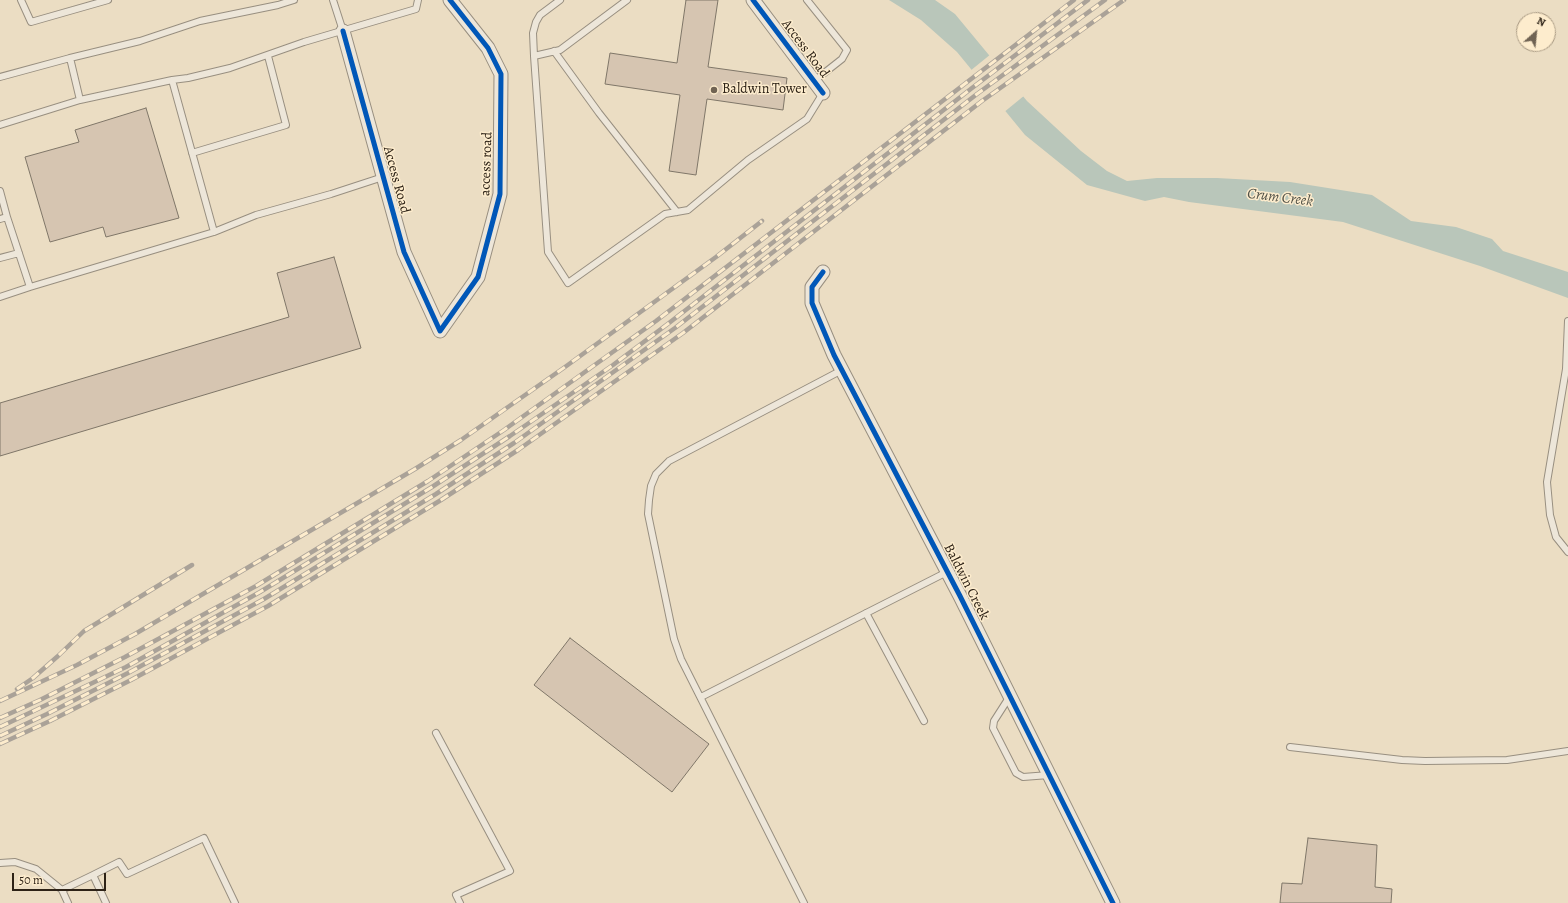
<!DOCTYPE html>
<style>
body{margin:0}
#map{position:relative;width:1568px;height:903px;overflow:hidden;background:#ebddc3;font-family:Alegreya,serif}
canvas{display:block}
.north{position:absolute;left:1516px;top:12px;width:40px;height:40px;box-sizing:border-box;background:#fdeccd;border:1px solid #aa9b84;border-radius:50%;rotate:27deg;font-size:11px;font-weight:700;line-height:16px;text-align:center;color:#2d2216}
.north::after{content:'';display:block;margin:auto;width:14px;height:18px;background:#706353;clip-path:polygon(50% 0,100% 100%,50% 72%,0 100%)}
.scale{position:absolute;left:12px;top:873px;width:94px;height:18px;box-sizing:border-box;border:2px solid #2d2216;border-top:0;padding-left:5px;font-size:12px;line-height:14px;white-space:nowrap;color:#2d2216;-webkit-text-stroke:3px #fdeccd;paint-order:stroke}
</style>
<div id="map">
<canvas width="1568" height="903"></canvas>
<div class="north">N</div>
<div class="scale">50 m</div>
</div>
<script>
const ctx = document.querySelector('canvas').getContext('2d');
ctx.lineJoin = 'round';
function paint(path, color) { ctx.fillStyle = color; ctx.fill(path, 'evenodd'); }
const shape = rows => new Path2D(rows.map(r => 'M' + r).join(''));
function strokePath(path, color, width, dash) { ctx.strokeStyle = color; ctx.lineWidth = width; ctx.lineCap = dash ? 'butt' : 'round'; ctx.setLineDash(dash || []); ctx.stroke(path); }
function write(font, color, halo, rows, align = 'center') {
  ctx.font = font + ' Alegreya,serif'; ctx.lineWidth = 3; ctx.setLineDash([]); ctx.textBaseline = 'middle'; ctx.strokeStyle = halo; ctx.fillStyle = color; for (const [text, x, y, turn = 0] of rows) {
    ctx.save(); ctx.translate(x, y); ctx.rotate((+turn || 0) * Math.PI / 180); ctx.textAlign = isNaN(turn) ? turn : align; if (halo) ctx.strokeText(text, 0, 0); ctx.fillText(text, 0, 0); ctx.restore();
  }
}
paint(shape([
 [889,0,935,0,955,14,1027,101,1081,151,1107,171,1127,181,1157,178,1217,178,1290,182,1372,195,1411,221,1456,227,1492,239,1503,251,1568,272,1568,298,1480,266,1343,222,1189,202,1164,197,1145,201,1087,185,1025,135,957,52,921,20]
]), '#b9c6ba');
paint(shape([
 [991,54,1025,95,1003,113,970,71]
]), '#ebddc3');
const building = shape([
 [686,0,718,0,708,67,787,78,783,110,707,99,696,175,669,171,680,95,605,84,610,53,677,63,686,0],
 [146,108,179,218,106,237,103,227,50,242,25,157,79,142,75,130,146,108],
 [334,257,361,348,0,456,0,403,289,317,277,273,334,257],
 [570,638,709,744,672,792,534,685,570,638],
 [1308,838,1377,845,1375,887,1392,889,1391,903,1280,903,1282,883,1302,884,1308,838]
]);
paint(building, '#d6c5b1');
strokePath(building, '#7f7668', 1);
const service = shape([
 [21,0,31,22,108,0],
 [333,0,343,31],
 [627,0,560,50,534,56,548,252,568,283,665,214,688,210,748,160,807,119,823,93],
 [807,0,847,50,842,59,814,81],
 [554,51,599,113,677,212],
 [534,56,533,33,536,22,540,15,560,0],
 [0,77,70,58],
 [172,80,214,232],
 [80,100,70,58,140,41,200,21,278,5,294,0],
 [0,125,80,100,172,80,188,78,230,68,304,42,416,9,418,0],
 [192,153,286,125,268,56],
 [0,191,7,217],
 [0,219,7,217,30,287,214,232,256,215,331,194,383,177],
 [0,258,19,253],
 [0,297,30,287],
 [1568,321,1566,369,1547,482,1550,515,1556,537,1568,552],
 [866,613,924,721],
 [1010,696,994,721,993,728,1016,773,1023,777,1049,775],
 [701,697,947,572],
 [436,733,510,871,456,895,460,903],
 [1290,747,1402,760,1425,761,1507,760,1568,751],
 [0,863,15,862,36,869,62,890],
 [68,903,62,890,93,875],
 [106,903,93,875,119,862,127,874,204,838,235,903],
 [804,903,681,659,674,639,648,514,649,500,651,486,656,474,669,461,842,370]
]);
const minor = shape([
 [753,0,823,93],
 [343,31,404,252,440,331,478,277,500,194,501,74,488,48,450,0],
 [823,272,812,287,812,303,834,355,960,596,1113,903]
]);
strokePath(service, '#988f80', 8);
strokePath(minor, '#988f80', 15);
strokePath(service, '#ede6d9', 6);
strokePath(minor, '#ede6d9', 13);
const rail = shape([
 [17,689,33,678,58,656,84,631,192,565],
 [0,701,77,665,135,634,415,469,461,440,565,367,716,257,762,221],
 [0,718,40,700,125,657,256,586,428,481,504,430,656,321,1074,0],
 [0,727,126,667,260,592,432,487,510,436,613,365,669,323,972,88,1088,0],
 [0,736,47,714,128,673,264,599,436,494,514,443,675,328,977,94,1105,0],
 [0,744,50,721,131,680,268,606,441,500,518,450,683,333,982,101,1124,0]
]);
strokePath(rail, '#aaa298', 4.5);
strokePath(rail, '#fdeccd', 3, [9]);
strokePath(shape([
 [753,0,823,93],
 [343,31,404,252,440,331,478,277,500,194,501,74,488,48,450,0],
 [823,272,812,287,812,303,834,355,960,596,1113,903]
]), '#0057b8', 5);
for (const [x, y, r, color] of [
 [714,90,4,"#706353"]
]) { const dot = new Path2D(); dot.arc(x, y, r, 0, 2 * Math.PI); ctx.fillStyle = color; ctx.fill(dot); strokePath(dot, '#fdeccd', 1.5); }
write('14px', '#2d2216', '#fdeccd', [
 ["Access Road",805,49,53],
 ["access road",487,164,-88],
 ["Access Road",396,180,75],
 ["Baldwin Creek",966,582,63]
]);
write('14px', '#2d2216', '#fdeccd', [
 ["Baldwin Tower",722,90]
], 'left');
write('italic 15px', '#505046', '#fdeccd', [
 ["Crum Creek",1280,198,7]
]);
</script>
